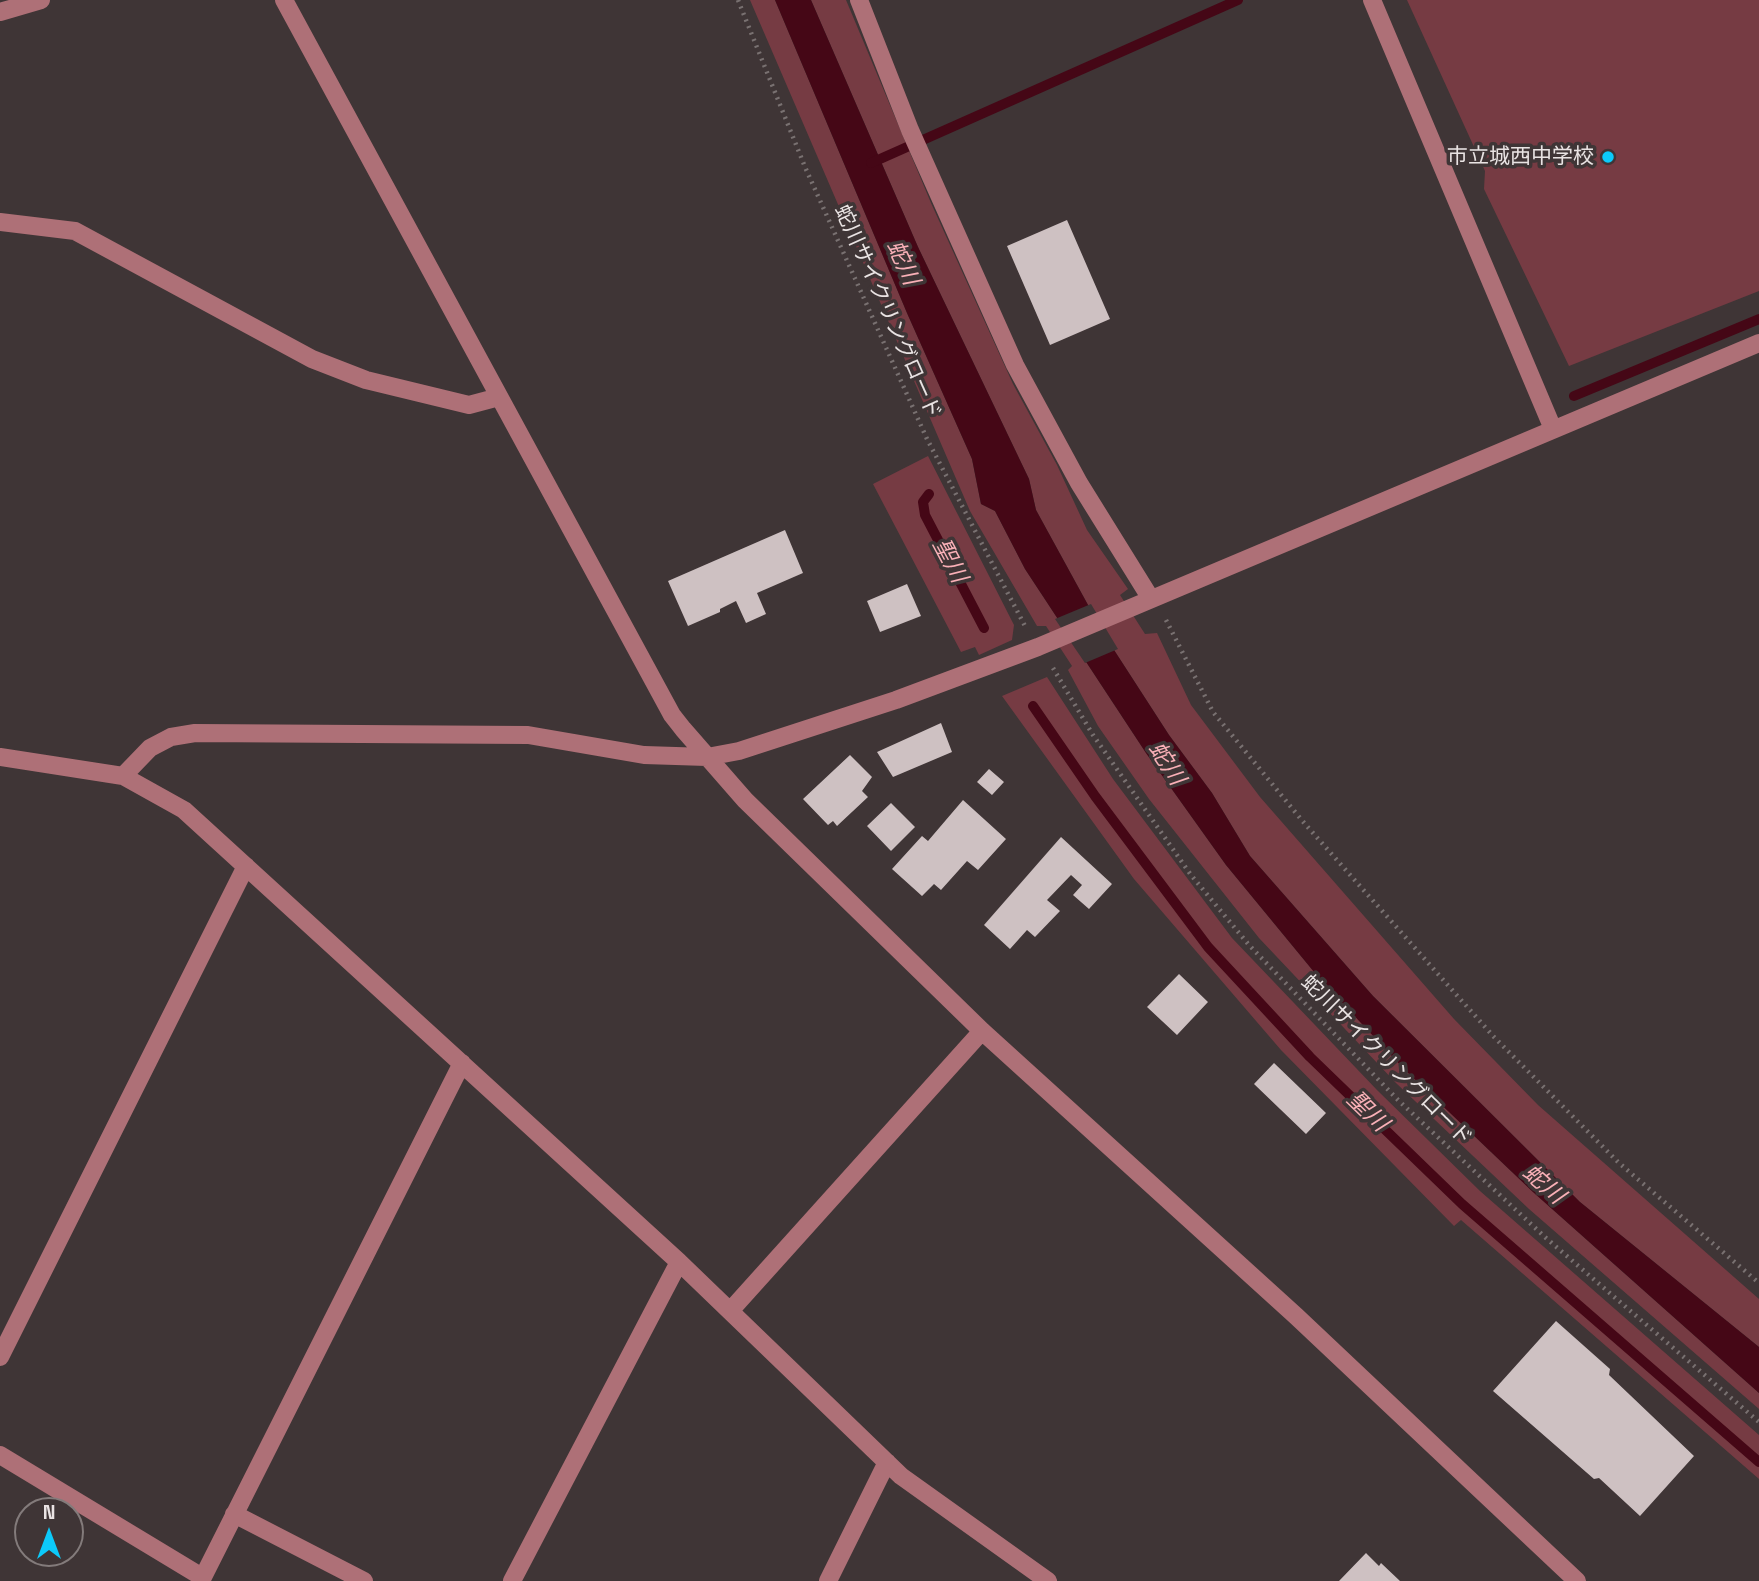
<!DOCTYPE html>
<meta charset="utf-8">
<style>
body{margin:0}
#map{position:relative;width:1759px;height:1581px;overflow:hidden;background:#3f3536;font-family:"Space Grotesk",sans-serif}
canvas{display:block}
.north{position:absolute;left:14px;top:1497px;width:70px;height:70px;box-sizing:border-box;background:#3f3536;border:2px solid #837b7b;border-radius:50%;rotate:0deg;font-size:19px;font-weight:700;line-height:28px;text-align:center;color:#e9e3e3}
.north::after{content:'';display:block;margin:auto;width:24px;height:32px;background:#0ccafa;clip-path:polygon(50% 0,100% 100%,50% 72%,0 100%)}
</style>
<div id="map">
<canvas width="1759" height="1581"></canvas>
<div class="north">N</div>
</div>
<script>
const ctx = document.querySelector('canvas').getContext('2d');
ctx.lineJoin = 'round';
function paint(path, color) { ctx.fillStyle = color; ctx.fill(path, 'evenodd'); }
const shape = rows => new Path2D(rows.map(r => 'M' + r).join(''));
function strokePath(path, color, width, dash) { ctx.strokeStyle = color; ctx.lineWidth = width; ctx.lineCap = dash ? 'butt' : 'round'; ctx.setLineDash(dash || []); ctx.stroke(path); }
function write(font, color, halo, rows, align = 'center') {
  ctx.font = font + ' "Space Grotesk","Noto Sans JP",sans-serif'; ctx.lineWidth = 7; ctx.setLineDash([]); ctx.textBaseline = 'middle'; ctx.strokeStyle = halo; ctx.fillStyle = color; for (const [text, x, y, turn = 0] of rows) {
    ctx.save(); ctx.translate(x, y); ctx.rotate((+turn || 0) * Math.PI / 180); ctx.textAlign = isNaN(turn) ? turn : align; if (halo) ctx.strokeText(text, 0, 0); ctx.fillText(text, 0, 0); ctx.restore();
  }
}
paint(shape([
 [750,0,775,0,907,313,972,459,981,504,995,511,1025,569,1146,753,1226,865,1319,978,1405,1070,1533,1192,1759,1393,1759,1409,1529,1209,1396,1083,1259,938,1149,799,1098,726,1068,670,1072,666,1046,626,1037,626,970,511],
 [811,0,846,0,931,203,1013,384,1057,465,1087,530,1128,589,1120,595,1145,634,1157,633,1191,705,1260,797,1454,1019,1538,1105,1759,1299,1759,1347,1580,1202,1373,996,1250,856,1212,793,1169,735,1105,636,1036,510,1029,479,918,247],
 [1407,0,1759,0,1759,291,1569,366,1484,189,1485,171],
 [928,456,1014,625,1012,640,979,655,975,647,961,652,873,484],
 [1047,677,1113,779,1232,938,1377,1090,1480,1191,1759,1435,1759,1479,1461,1220,1454,1226,1281,1050,1134,879,1002,696]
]), '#763b43');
paint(shape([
 [775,0,811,0,918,247,1029,479,1036,510,1105,636,1169,735,1212,793,1250,856,1373,996,1580,1202,1759,1347,1759,1393,1533,1192,1405,1070,1319,978,1226,865,1146,753,1025,569,995,511,981,504,972,459,907,313]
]), '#450716');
paint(shape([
 [1091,604,1118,649,1085,663,1055,619]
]), '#3f3536');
strokePath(shape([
 [871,163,1238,0],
 [1574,396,1759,319],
 [929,494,923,502,925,515,984,628],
 [1033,706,1095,796,1208,947,1310,1057,1462,1204,1759,1462]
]), '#450716', 10);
paint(shape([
 [1067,220,1110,319,1050,345,1007,246],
 [785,530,803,573,757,593,766,614,746,623,736,601,720,609,720,612,688,626,668,581],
 [907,584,921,616,880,632,867,601],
 [941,723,952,752,893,777,877,752],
 [850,755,872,777,862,791,868,797,837,826,833,821,828,825,803,799],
 [989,769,1004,782,992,795,977,782],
 [963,800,1006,839,978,870,967,861,941,890,934,884,922,896,892,869,922,836,928,841],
 [891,803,915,827,891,851,867,826],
 [1061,837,1112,884,1089,909,1073,895,1082,885,1071,875,1047,900,1060,911,1035,937,1027,930,1010,949,984,925],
 [1179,974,1208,1002,1177,1035,1147,1007],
 [1274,1063,1326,1113,1306,1134,1254,1084],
 [1556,1321,1610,1369,1609,1375,1694,1456,1640,1516,1599,1478,1594,1479,1493,1391],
 [1366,1553,1379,1566,1381,1563,1400,1581,1339,1581]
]), '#cec1c2');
strokePath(shape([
 [738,0,805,167,927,439,1025,626],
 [1166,620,1213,712,1305,824,1493,1036,1619,1163,1759,1283],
 [1053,668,1093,735,1191,875,1249,945,1398,1100,1546,1238,1759,1422]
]), '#797171', 4.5, [2, 5]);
strokePath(shape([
 [284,0,672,715,683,729,745,800,982,1031,1296,1316,1577,1581],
 [859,0,910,130,1015,365,1079,483,1151,599],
 [1372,0,1553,429],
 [0,12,41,0],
 [0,222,75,231,312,359,366,380,469,405,499,397],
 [0,757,123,776,184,810,679,1262,901,1476,1048,1581],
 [123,776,150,748,171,737,195,733,528,735,644,755,707,757,739,751,896,700,1038,647,1759,343],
 [730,1311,982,1031],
 [0,1357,246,866],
 [0,1455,202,1577],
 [234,1514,364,1581],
 [201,1581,462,1063],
 [512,1581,679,1262],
 [828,1581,887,1462]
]), '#ae7077', 18);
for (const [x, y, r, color] of [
 [1608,157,7,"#0ccafa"]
]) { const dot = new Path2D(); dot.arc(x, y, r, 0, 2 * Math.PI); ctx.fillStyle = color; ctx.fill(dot); strokePath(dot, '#3f3536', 2.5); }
write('21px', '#e9e3e3', '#3f3536', [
 ["市立城西中学校",1594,157]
], 'right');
write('21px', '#e9e3e3', '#3f3536', [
 ["蛇川サイクリングロード",887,312,66],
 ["蛇川サイクリングロード",1386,1061,45]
]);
write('italic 23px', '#f9b0b7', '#3f3536', [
 ["蛇川",902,263,65],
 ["聖川",949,561,62],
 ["蛇川",1166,764,57],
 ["聖川",1367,1112,44],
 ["蛇川",1543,1185,41]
]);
</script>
